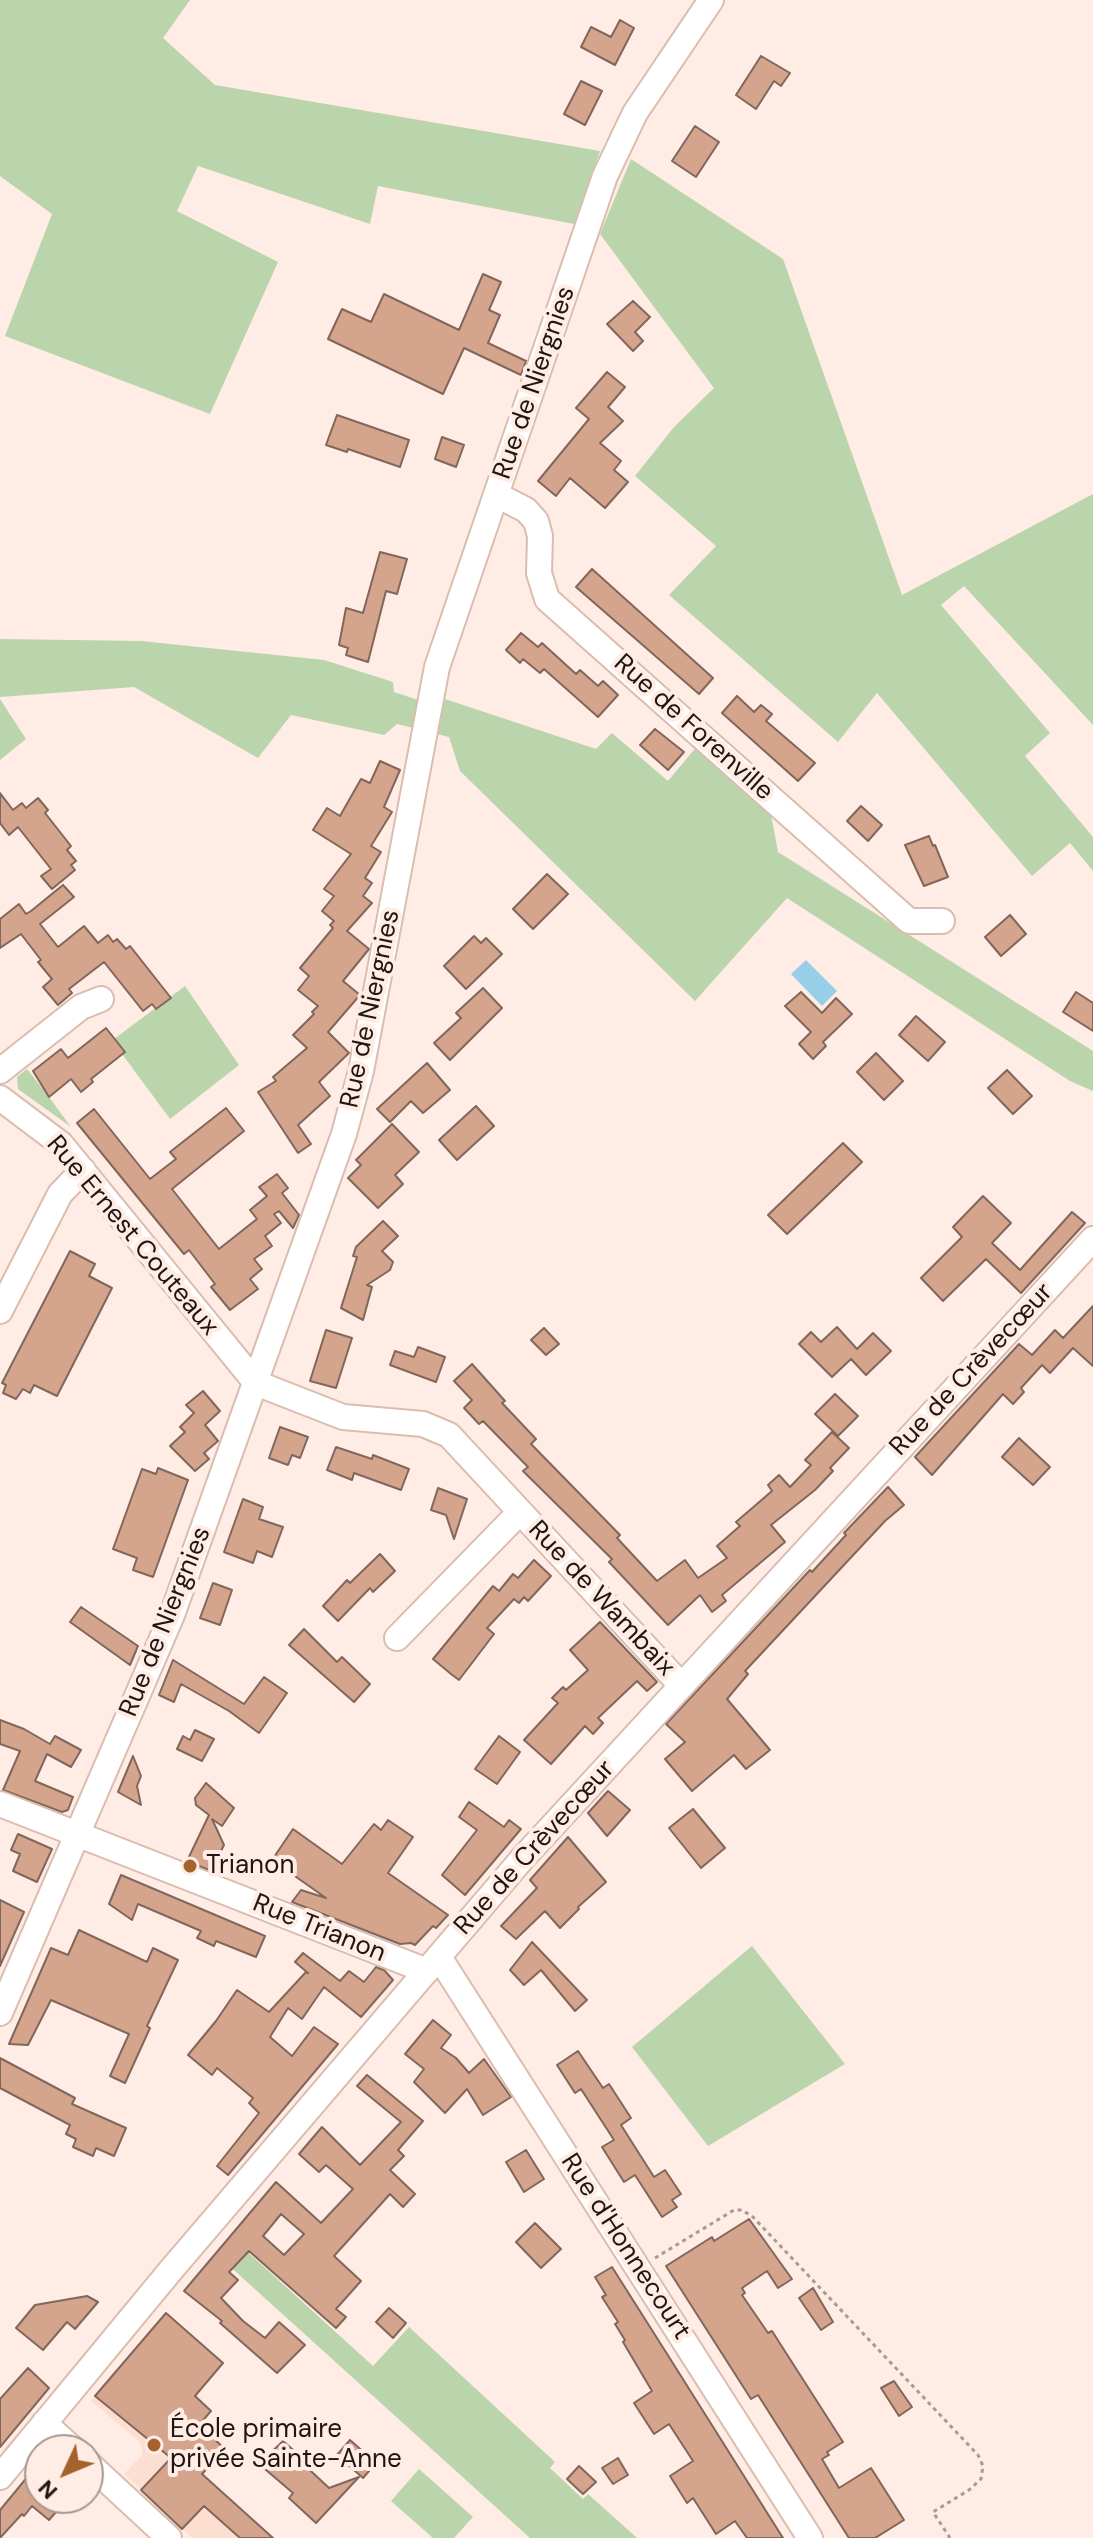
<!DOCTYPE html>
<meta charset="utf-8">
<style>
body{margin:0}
#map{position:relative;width:1093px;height:2538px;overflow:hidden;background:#ffece4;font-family:"DM Sans",sans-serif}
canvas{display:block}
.north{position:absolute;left:24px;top:2434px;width:80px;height:80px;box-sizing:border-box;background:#ffece4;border:2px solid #a69690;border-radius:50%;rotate:226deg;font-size:22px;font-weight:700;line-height:32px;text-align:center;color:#201611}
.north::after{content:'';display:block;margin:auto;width:28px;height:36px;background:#a4632d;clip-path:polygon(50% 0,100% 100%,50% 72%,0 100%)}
</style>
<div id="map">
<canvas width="1093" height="2538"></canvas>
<div class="north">N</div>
</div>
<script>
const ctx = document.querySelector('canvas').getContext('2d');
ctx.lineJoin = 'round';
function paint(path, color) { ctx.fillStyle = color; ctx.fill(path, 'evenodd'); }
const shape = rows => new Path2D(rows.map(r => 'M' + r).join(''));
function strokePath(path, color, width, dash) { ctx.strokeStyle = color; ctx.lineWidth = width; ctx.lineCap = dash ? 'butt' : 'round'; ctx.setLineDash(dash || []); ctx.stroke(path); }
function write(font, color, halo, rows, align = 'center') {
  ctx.font = font + ' "DM Sans",sans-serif'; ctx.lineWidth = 8; ctx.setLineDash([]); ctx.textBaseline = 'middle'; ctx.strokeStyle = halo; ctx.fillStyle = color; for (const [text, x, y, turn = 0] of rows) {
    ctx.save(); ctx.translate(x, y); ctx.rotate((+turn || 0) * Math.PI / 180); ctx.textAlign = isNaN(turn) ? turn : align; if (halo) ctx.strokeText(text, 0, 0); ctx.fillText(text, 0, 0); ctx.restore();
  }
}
paint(shape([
 [127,2358,192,2418,173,2456,166,2463,192,2495,207,2478,266,2531,260,2538,192,2538,124,2474,143,2454,140,2442,91,2401]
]), '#fddfd1');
paint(shape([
 [0,0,190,0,163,38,215,85,600,151,574,224,378,186,370,224,198,166,177,211,278,262,210,414,5,336,52,214,0,176],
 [631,159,783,259,902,595,1093,494,1093,725,964,586,941,605,1050,733,1025,756,1093,837,1093,871,1070,843,1032,876,877,693,838,742,669,595,716,546,635,476,674,427,714,388,600,234],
 [0,639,141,641,324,660,393,682,394,692,439,707,439,697,596,749,612,733,668,781,698,745,770,809,778,852,1093,1051,1093,1091,1070,1081,787,898,695,1001,460,771,449,737,397,724,384,735,291,715,258,758,134,687,0,697],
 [0,699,26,739,0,760],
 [185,986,239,1065,170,1119,122,1054,124,1051,114,1039],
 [27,1069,49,1097,71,1127,18,1089,17,1077],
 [752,1946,845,2064,708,2146,632,2047],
 [230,2236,373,2366,409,2327,555,2462,550,2468,583,2499,588,2494,637,2538,530,2538,215,2253],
 [419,2469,473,2517,454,2538,433,2538,391,2501]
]), '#bad5ac');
paint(shape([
 [806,960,837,991,822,1006,791,974]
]), '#97cfe8');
const building = shape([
 [620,20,634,28,615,65,581,47,591,27,611,37,620,20],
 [761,56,790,73,781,86,774,81,756,109,736,95,761,56],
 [581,81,602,91,585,125,564,114,581,81],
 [695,126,719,142,696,177,672,161,695,126],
 [483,274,501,282,489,310,500,315,488,343,526,361,521,375,464,348,443,394,328,339,342,309,371,322,384,294,459,330,483,274],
 [633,301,650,317,635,332,643,341,633,351,607,324,633,301],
 [607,372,625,387,608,407,623,421,600,443,621,461,614,470,628,482,605,508,570,478,556,496,538,481,589,419,576,408,607,372],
 [337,415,409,440,400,467,348,449,347,452,326,445,337,415],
 [442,437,464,445,456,467,435,459,442,437],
 [380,552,407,559,397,594,386,591,368,662,346,655,348,648,339,645,346,608,363,613,380,552],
 [592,569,713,678,699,694,576,587,592,569],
 [521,633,538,647,542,643,576,674,580,670,598,686,603,681,618,695,598,717,544,669,540,673,523,659,520,663,506,650,521,633],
 [737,696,754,712,761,705,772,714,766,721,815,763,798,781,722,713,737,696],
 [655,729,684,752,668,770,640,745,655,729],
 [380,761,400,770,384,807,392,812,371,846,381,852,365,878,372,883,363,896,372,903,347,931,369,949,343,981,360,995,328,1032,349,1053,319,1082,330,1096,298,1125,311,1144,298,1153,258,1092,276,1081,273,1077,307,1048,293,1035,314,1014,312,1012,318,1006,298,990,309,976,300,968,333,928,330,925,334,921,322,911,334,896,324,889,351,854,313,830,327,808,340,816,361,779,370,783,380,761],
 [0,793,13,810,22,803,26,808,38,798,48,810,45,813,71,846,67,850,76,861,71,865,75,870,52,889,41,876,51,869,18,827,9,835,0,823,0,793],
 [861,806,882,825,868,841,847,821,861,806],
 [929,836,933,846,935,845,948,877,924,886,905,845,929,836],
 [547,874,568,894,533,929,513,909,547,874],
 [63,885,74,897,40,924,58,947,84,926,98,943,108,935,113,942,117,939,126,949,130,946,171,998,156,1009,152,1004,143,1011,104,962,69,989,72,993,58,1005,43,987,52,979,38,962,41,960,21,934,0,948,0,919,19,904,26,914,31,911,63,885],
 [1010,915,1026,934,1001,956,985,937,1010,915],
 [474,936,481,943,486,938,502,954,466,989,444,966,474,936],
 [483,988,502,1008,450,1060,434,1043,461,1018,456,1013,483,988],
 [801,992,822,1013,836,998,852,1014,823,1042,826,1046,813,1059,799,1044,811,1032,785,1006,801,992],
 [1076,992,1093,1003,1093,1031,1063,1012,1076,992],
 [916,1016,945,1042,928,1061,899,1035,916,1016],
 [106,1028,125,1052,91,1079,93,1082,81,1092,71,1079,49,1097,33,1071,61,1049,68,1058,106,1028],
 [876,1053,903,1081,884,1100,857,1072,876,1053],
 [427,1063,450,1090,423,1113,411,1101,390,1122,377,1109,427,1063],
 [1007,1070,1032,1096,1013,1114,988,1088,1007,1070],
 [476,1106,494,1126,457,1160,439,1140,476,1106],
 [226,1108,244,1131,172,1189,219,1249,257,1219,250,1210,267,1196,259,1187,277,1174,288,1188,282,1193,299,1215,293,1228,279,1211,274,1214,281,1223,265,1236,272,1246,254,1259,262,1269,250,1279,258,1289,230,1310,211,1287,215,1284,189,1250,184,1254,77,1123,94,1109,150,1179,176,1159,170,1152,226,1108],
 [392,1124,419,1152,395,1175,403,1184,378,1208,348,1178,361,1165,356,1160,392,1124],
 [843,1143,862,1162,787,1234,768,1215,843,1143],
 [983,1196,1011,1223,992,1243,1020,1270,1072,1212,1085,1223,1021,1293,986,1259,943,1301,921,1278,962,1237,953,1227,983,1196],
 [383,1221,398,1236,382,1251,393,1262,390,1270,367,1285,372,1287,363,1320,341,1308,357,1257,353,1256,356,1247,383,1221],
 [70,1251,95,1264,89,1276,112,1288,57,1396,34,1385,30,1393,23,1389,16,1399,3,1393,6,1385,2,1383,70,1251],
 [1093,1306,1093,1366,1073,1348,1050,1373,1042,1365,1021,1388,1024,1392,1013,1404,1003,1394,932,1475,915,1457,1019,1344,1032,1355,1055,1330,1063,1338,1093,1306],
 [837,1327,857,1349,873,1333,891,1351,866,1375,851,1359,832,1377,799,1344,811,1332,821,1342,837,1327],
 [544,1328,559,1344,546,1355,531,1340,544,1328],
 [326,1330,352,1338,336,1388,310,1381,326,1330],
 [418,1347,445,1357,436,1382,390,1365,395,1351,414,1357,418,1347],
 [472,1364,505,1401,502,1403,536,1439,531,1444,620,1535,617,1538,657,1581,685,1560,698,1578,727,1558,717,1546,740,1526,736,1522,772,1491,768,1485,779,1475,790,1487,811,1465,805,1460,832,1432,849,1448,830,1468,833,1471,815,1490,771,1525,785,1542,722,1595,726,1601,712,1612,700,1595,668,1625,609,1562,612,1559,523,1471,528,1467,483,1421,479,1424,464,1408,472,1400,454,1381,472,1364],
 [203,1391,220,1411,205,1425,218,1441,204,1453,209,1459,195,1471,170,1446,185,1432,180,1427,194,1413,186,1405,203,1391],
 [835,1394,858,1416,838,1436,815,1414,835,1394],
 [280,1427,308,1437,300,1458,292,1455,288,1465,269,1458,280,1427],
 [1019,1438,1050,1467,1033,1485,1002,1457,1019,1438],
 [336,1447,372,1459,373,1455,409,1469,401,1490,354,1473,352,1480,327,1470,336,1447],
 [158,1468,188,1480,153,1577,133,1570,137,1558,113,1549,142,1469,156,1474,158,1468],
 [888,1487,904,1505,885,1521,745,1671,748,1674,727,1699,770,1750,746,1769,734,1755,692,1791,665,1759,685,1742,666,1724,810,1570,812,1572,846,1535,844,1533,888,1487],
 [438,1488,467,1499,454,1539,446,1515,431,1510,438,1488],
 [243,1499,263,1507,259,1519,283,1527,272,1557,257,1551,253,1563,224,1552,243,1499],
 [380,1554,395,1571,373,1592,370,1588,338,1621,323,1606,347,1580,350,1583,380,1554],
 [534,1560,551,1576,528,1601,524,1597,519,1603,514,1599,487,1628,494,1634,459,1680,451,1674,433,1659,493,1586,499,1591,513,1574,518,1578,534,1560],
 [213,1583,232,1590,220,1625,200,1618,213,1583],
 [81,1607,138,1646,130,1665,70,1622,81,1607],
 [600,1622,657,1682,647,1691,637,1681,598,1718,603,1723,593,1734,585,1726,551,1764,524,1740,558,1703,552,1698,563,1687,566,1690,588,1670,570,1650,600,1622],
 [304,1629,337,1662,342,1657,370,1684,354,1702,289,1645,304,1629],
 [173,1660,244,1704,264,1677,287,1693,259,1733,229,1711,181,1684,174,1702,159,1695,173,1660],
 [0,1720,24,1729,50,1744,55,1736,81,1750,71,1767,47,1754,35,1781,73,1797,68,1810,62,1812,3,1790,20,1751,0,1744,0,1720],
 [195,1730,214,1739,202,1761,177,1749,183,1736,190,1740,195,1730],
 [499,1736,520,1752,497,1784,475,1769,499,1736],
 [133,1756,141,1776,137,1786,141,1805,118,1792,133,1756],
 [206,1783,234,1808,222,1826,212,1819,224,1845,211,1871,187,1861,209,1815,196,1805,195,1798,206,1783],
 [608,1791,630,1810,607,1836,588,1813,608,1791],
 [469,1802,504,1827,509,1820,521,1829,465,1895,442,1875,477,1830,459,1817,469,1802],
 [693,1809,725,1848,701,1868,669,1828,693,1809],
 [388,1820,413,1837,388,1873,448,1915,436,1928,433,1926,415,1945,411,1943,400,1944,292,1902,301,1890,326,1898,272,1860,293,1829,342,1864,374,1824,381,1830,388,1820],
 [18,1834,52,1849,37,1882,13,1871,20,1854,11,1850,18,1834],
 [568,1837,606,1882,578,1907,579,1909,560,1928,545,1911,516,1939,501,1926,537,1888,530,1880,568,1837],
 [121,1875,265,1936,256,1957,216,1941,214,1946,197,1938,201,1931,138,1904,132,1920,109,1904,121,1875],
 [0,1900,24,1912,0,1966,0,1900],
 [79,1930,147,1962,153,1948,178,1960,147,2026,150,2028,125,2083,110,2076,129,2034,51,2000,28,2045,9,2044,51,1948,68,1955,79,1930],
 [532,1942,587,2000,575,2011,541,1970,524,1985,510,1970,532,1942],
 [303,1953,340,1981,349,1971,364,1982,376,1967,384,1970,393,1980,361,2017,324,1987,302,2019,288,2008,270,2037,292,2056,314,2027,338,2044,228,2175,217,2166,259,2113,249,2103,253,2098,217,2068,212,2075,188,2055,216,2021,237,1990,269,2012,306,1972,308,1973,295,1962,303,1953],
 [433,2020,451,2035,441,2048,456,2058,469,2073,484,2059,511,2097,483,2115,467,2089,445,2113,414,2082,424,2069,405,2054,433,2020],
 [578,2051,603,2088,609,2084,631,2118,621,2125,654,2177,665,2170,681,2194,672,2200,677,2207,662,2217,635,2175,624,2182,602,2147,614,2140,581,2089,575,2093,557,2065,578,2051],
 [0,2058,75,2098,72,2104,126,2128,114,2156,96,2148,93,2156,73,2147,76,2139,66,2134,70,2125,0,2088,0,2058],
 [367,2075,423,2121,398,2150,404,2156,390,2170,415,2194,403,2207,390,2194,334,2256,361,2281,336,2309,346,2317,336,2328,249,2251,229,2272,238,2280,221,2298,243,2321,265,2338,279,2322,305,2345,277,2373,220,2323,222,2321,184,2291,276,2182,321,2223,353,2189,326,2165,319,2172,299,2154,322,2127,360,2165,401,2122,357,2086,367,2075],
 [281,2214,304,2234,284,2255,263,2236,281,2214],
 [526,2150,544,2179,524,2192,506,2162,526,2150],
 [749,2219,792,2279,778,2288,767,2271,742,2288,745,2293,742,2295,768,2333,772,2331,843,2442,827,2452,829,2455,822,2459,839,2488,871,2468,904,2520,875,2538,849,2538,758,2395,751,2399,666,2266,712,2237,714,2241,749,2219],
 [535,2223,561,2249,541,2268,516,2242,535,2223],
 [612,2267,669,2357,783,2538,747,2538,735,2521,716,2534,693,2498,687,2503,670,2476,693,2461,669,2424,654,2434,634,2403,652,2391,623,2342,625,2340,615,2324,618,2322,602,2297,606,2295,595,2277,612,2267],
 [813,2288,833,2322,821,2330,799,2298,813,2288],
 [87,2296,98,2302,75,2329,67,2322,43,2350,16,2328,35,2305,87,2296],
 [389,2308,406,2323,393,2338,376,2322,389,2308],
 [166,2313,223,2363,195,2396,211,2411,199,2425,225,2449,202,2474,273,2538,240,2538,204,2506,182,2529,141,2490,171,2458,95,2396,166,2313],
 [28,2368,49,2388,0,2447,0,2399,28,2368],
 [894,2381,912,2407,899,2416,881,2388,894,2381],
 [350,2440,376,2463,363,2478,337,2455,350,2440],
 [283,2441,300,2456,298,2459,329,2488,359,2477,316,2523,289,2498,293,2493,259,2464,283,2441],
 [618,2458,628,2475,613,2484,602,2468,618,2458],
 [579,2466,596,2482,583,2494,567,2479,579,2466],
 [29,2475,40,2484,40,2498,68,2498,49,2520,32,2506,24,2516,22,2514,0,2538,0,2510,29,2475]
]);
paint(building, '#d5a48c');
strokePath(building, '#81675b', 2);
const minor = shape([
 [497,495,526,510,536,521,540,536,539,573,547,599,909,921,942,921],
 [0,1071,81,1007,101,999],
 [0,1098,61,1144,256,1383,343,1417,423,1424,449,1435,681,1685],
 [0,1311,60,1194,83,1170],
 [397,1638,520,1512],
 [0,1804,427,1971],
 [439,1957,810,2538],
 [0,2013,172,1615,344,1134,361,1071,437,667,605,176,635,113,711,0],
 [44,2423,74,2450],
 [88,2463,169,2538],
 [0,2477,171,2270,522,1859,1093,1239]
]);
strokePath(minor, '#dabdaf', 28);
strokePath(shape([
 [655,2258,734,2210,742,2210,753,2217,978,2455,983,2466,981,2479,969,2490,933,2512,950,2538]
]), '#a99a93', 3, [4, 4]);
strokePath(minor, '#fff', 24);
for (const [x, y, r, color] of [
 [190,1866,8,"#a4632d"],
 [154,2445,8,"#a4632d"]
]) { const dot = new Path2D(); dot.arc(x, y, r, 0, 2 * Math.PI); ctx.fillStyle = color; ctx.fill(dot); strokePath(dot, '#ffece4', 3); }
write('26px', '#201611', '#ffece4', [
 ["Rue de Niergnies",535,383,-71],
 ["Rue de Forenville",693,728,42],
 ["Rue de Niergnies",371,1009,-78],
 ["Rue Ernest Couteaux",132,1236,50],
 ["Rue de Crèvecœur",972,1370,-47],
 ["Rue de Wambaix",601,1599,47],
 ["Rue de Niergnies",166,1622,-68],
 ["Rue de Crèvecœur",535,1848,-48],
 ["Rue Trianon",319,1929,22],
 ["Rue d'Honnecourt",625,2247,57]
]);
write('26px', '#201611', '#ffece4', [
 ["Trianon",206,1866],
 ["École primaire",170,2430],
 ["privée Sainte-Anne",170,2460]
], 'left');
</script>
